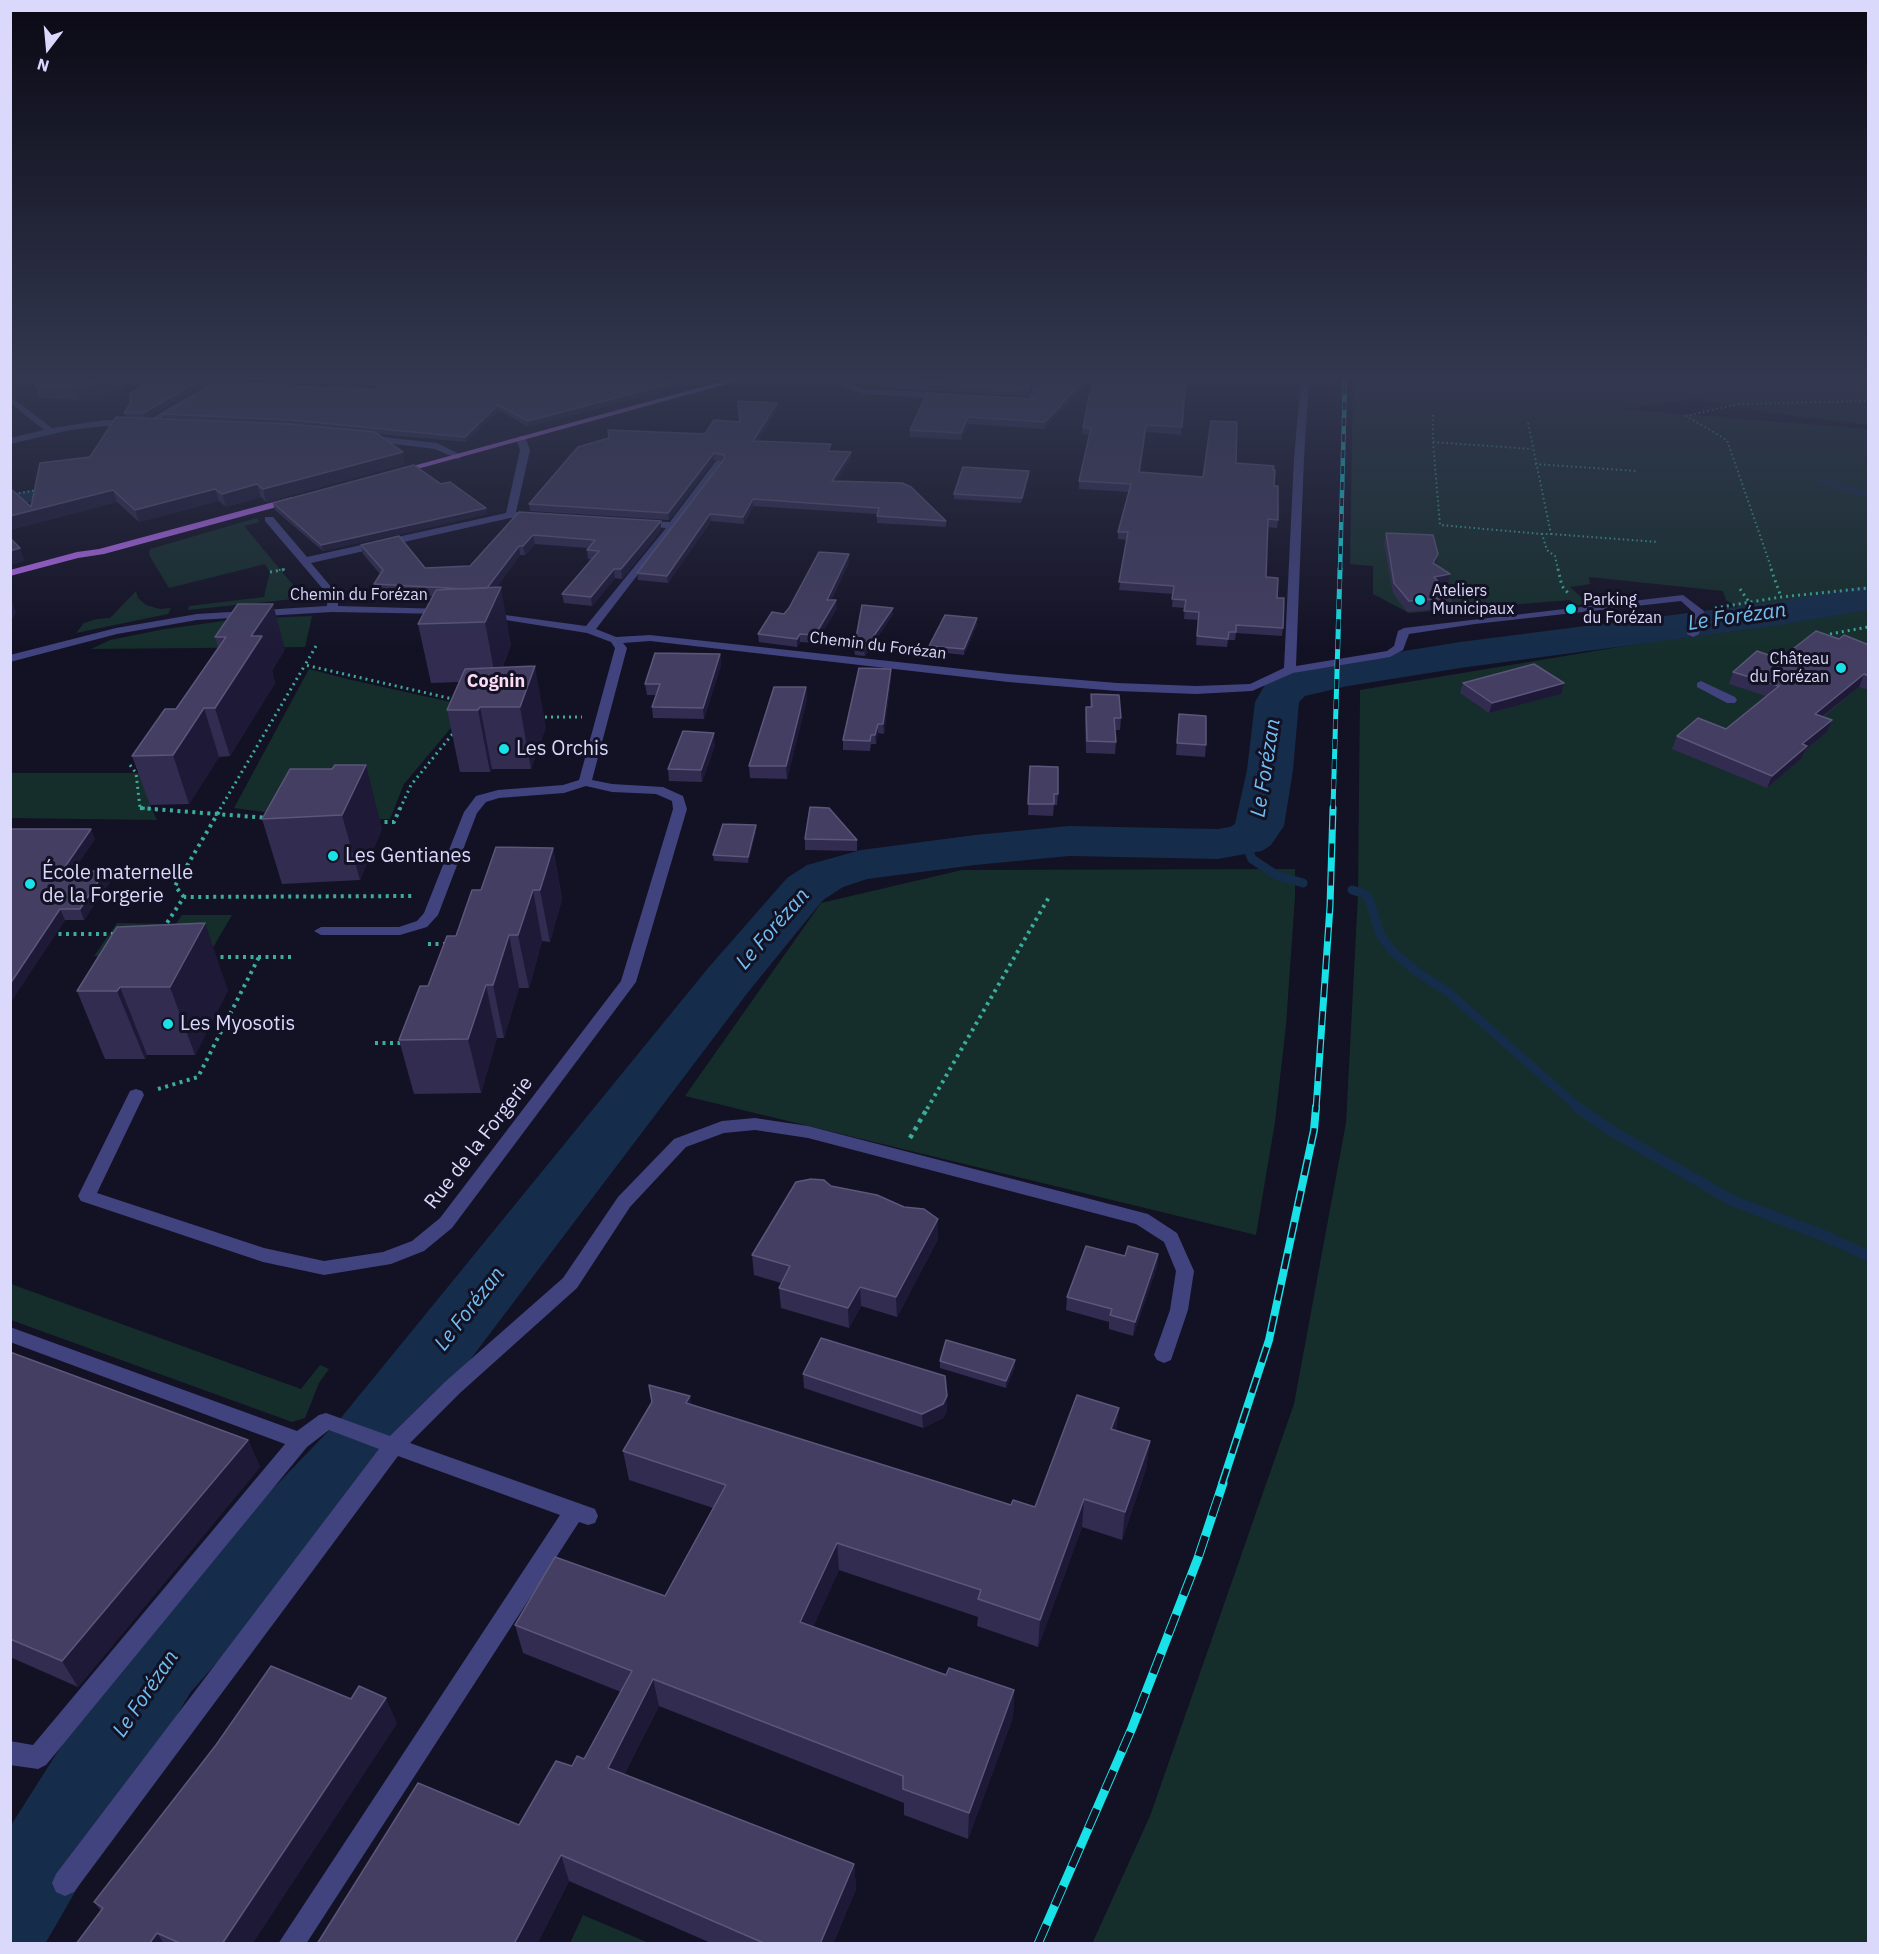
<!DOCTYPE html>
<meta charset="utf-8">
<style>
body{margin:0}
#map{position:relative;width:1879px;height:1954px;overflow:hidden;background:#131124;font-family:"IBM Plex Sans",sans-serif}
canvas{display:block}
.frame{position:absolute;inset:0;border:12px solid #dad8fb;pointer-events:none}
.north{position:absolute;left:18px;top:18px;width:60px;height:60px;-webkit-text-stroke:4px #131124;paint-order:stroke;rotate:196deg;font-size:16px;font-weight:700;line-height:24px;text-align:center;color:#dad8fb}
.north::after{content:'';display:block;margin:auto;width:21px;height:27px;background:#dad8fb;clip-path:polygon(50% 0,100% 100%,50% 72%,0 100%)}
</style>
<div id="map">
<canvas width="1879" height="1954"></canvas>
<div class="frame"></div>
<div class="north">N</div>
</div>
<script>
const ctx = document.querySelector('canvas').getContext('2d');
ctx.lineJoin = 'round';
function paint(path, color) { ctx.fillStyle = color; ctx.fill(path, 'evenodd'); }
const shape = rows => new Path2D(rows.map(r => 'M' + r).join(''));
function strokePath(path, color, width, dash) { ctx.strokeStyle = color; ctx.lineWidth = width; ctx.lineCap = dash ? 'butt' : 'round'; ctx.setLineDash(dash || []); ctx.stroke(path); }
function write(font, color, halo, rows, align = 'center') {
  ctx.font = font + ' "IBM Plex Sans",sans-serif'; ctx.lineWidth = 6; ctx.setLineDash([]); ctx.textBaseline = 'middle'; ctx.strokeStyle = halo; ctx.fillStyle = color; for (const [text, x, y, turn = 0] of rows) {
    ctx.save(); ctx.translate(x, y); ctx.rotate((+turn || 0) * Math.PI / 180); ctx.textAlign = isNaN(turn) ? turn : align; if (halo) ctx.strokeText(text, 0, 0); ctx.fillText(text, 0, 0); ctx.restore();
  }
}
paint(shape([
 [1353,379,1868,379,1868,425,1771,413,1695,399,1621,409,1868,429,1868,1943,1092,1944,1150,1816,1294,1404,1346,1123,1358,895,1360,690,1721,630,1725,613,1742,609,1726,600,1723,591,1589,577,1590,584,1570,587,1589,604,1575,605,1570,600,1409,613,1373,594,1373,566,1350,564],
 [257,518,260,522,244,526,298,591,294,599,188,610,189,606,264,597,270,572,265,564,169,588,149,555,150,549],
 [136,591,138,598,146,605,160,609,171,608,168,614,76,633,84,623,97,619,110,618],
 [312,616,305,647,91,649,110,640,165,629,239,619],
 [309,669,347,679,478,708,456,722,404,784,390,819,325,820,234,808],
 [11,773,149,773,150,805,157,820,11,818],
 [1295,869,1295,897,1286,1025,1275,1122,1256,1235,685,1096,821,903,962,870],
 [182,915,232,915,211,951,155,956,94,956,117,923,176,924],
 [11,1284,301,1389,320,1365,329,1369,319,1383,305,1418,292,1422,11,1320],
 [583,1915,649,1943,570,1943]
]), '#152e2b');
paint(shape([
 [1868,593,1868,605,1826,613,1793,616,1789,614,1735,624,1725,616,1794,601]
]), '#152d4a');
strokePath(shape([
 [1820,480,1868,495]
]), '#152d4a', 5);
strokePath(shape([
 [1244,840,1252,859,1276,875,1303,883],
 [1352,890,1365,894,1369,899,1380,934,1391,950,1417,972,1448,992,1580,1109]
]), '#152d4a', 9);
strokePath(shape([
 [1577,1107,1610,1130,1731,1200,1827,1237,1868,1256]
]), '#152d4a', 11);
paint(shape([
 [75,482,82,484,85,488,82,492,10,506,10,494,75,482]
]), '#152d4a');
paint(shape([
 [1868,586,1868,610,1774,626,1460,668,1348,686,1305,696,1299,702,1293,770,1284,826,1271,845,1262,851,1218,859,1069,856,975,865,867,879,843,887,823,900,749,991,392,1463,190,1693,45,1944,10,1944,10,1827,130,1637,340,1419,709,967,787,878,807,865,861,850,975,835,1069,826,1218,829,1230,827,1235,824,1247,770,1255,702,1266,683,1275,677,1348,660,1460,642,1774,602,1868,586]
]), '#152d4a');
strokePath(shape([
 [1201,379,1207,382],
 [1433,415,1433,442,1532,449],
 [1528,423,1551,534,1542,534,1547,550,1555,556,1558,570],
 [1433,442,1440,525,1542,534],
 [1535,464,1637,471],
 [10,495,37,490],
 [1551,534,1658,542],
 [279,570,287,569],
 [1772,570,1727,440,1686,416,1738,404,1868,401]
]), '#3cac9d', 2, [1.5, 3]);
strokePath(shape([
 [1558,569,1562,586,1568,593],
 [1771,569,1781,597],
 [270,572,287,569],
 [1740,589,1749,602],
 [1715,608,1781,597,1868,588],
 [1830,634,1868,627],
 [316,646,305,665,457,700],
 [539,717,582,717],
 [130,765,136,773,140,808,158,809],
 [220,809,305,665],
 [400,809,411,785,455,731]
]), '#3cac9d', 3, [2, 4]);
strokePath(shape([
 [140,808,268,818],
 [377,822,394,822,400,808],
 [184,897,175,886,221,808],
 [163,929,184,897,415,896],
 [51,934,116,934],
 [428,944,448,944],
 [213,957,295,957],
 [227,1020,266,1020],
 [375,1043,404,1043],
 [158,1089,198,1077,259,957],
 [927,1109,1049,897]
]), '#3cac9d', 4, [3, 4.5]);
strokePath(shape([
 [910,1138,928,1107]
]), '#3cac9d', 4.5, [4, 5]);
paint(shape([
 [755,1118,808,1126,1148,1214,1177,1233,1194,1271,1188,1310,1171,1360,1164,1363,1157,1360,1154,1355,1170,1310,1176,1271,1164,1242,1136,1224,808,1138,755,1130,724,1133,686,1147,630,1207,577,1288,460,1393,410,1443,595,1509,598,1516,595,1523,588,1525,579,1522,306,1944,278,1944,560,1515,398,1456,74,1892,65,1896,56,1892,52,1883,56,1874,379,1449,329,1430,307,1447,46,1765,38,1769,10,1765,10,1741,33,1745,285,1444,10,1342,10,1327,297,1431,319,1415,326,1413,390,1436,446,1381,563,1278,618,1197,674,1139,722,1121,755,1118]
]), '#41437e');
paint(shape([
 [217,379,227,379,149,426,142,424,217,379],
 [828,379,840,379,863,389,946,393,950,396,946,399,862,394,828,379],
 [1035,379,1043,379,1036,403,1012,402,1012,398,1015,397,1029,398,1035,379],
 [1301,379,1309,379,1304,458,1296,666,1387,651,1394,646,1398,631,1404,628,1683,595,1704,611,1699,634,1693,637,1687,634,1693,612,1681,601,1475,624,1409,634,1403,650,1390,657,1293,673,1252,691,1196,694,1117,691,1008,682,650,641,623,643,627,648,592,780,612,784,663,787,683,796,687,809,636,982,452,1228,424,1251,391,1264,324,1275,263,1262,81,1201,78,1196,128,1095,130,1091,136,1089,142,1091,144,1095,97,1193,264,1248,324,1261,383,1252,412,1241,440,1218,621,981,673,809,672,801,656,794,612,792,586,786,564,793,499,798,486,802,477,813,438,915,427,927,400,935,321,935,314,931,321,927,399,927,417,921,424,913,464,812,476,796,498,790,563,785,579,780,615,648,611,642,587,633,487,617,483,616,483,612,586,626,666,528,640,526,635,523,636,521,670,522,716,461,719,460,722,461,722,465,596,629,616,637,650,635,1008,674,1117,683,1196,686,1250,684,1284,668,1294,458,1301,379],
 [330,385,375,388,379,391,375,394,327,390,326,388,330,385],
 [10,396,52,428,105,420,132,421,136,424,132,427,105,426,70,430,10,444,10,438,44,430,10,403,10,396],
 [365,435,437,443,463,456,458,459,435,449,362,440,362,436,365,435],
 [521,436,526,439,530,450,516,512,536,513,541,516,539,518,510,518,311,563,338,595,338,606,445,609,449,610,449,614,332,612,197,620,117,634,10,662,10,655,116,628,197,614,327,606,328,595,265,521,265,517,273,517,307,557,506,513,520,450,516,439,521,436],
 [1701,681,1735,697,1737,700,1735,703,1727,703,1697,687,1697,683,1701,681]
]), '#41437e');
paint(shape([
 [731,379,745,379,399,474,391,472,731,379],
 [292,497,295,498,295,502,104,554,78,558,10,576,10,570,77,552,99,549,292,497]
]), '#b56af0');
const railFar4 = shape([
 [1340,570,1345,379]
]);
const railFar3 = shape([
 [1333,809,1340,569]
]);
const railFar2 = shape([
 [1316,1109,1330,906,1333,808]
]);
const railFar1 = shape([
 [1222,1484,1269,1340,1314,1130,1316,1107]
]);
const rail = shape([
 [1038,1944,1132,1728,1198,1558,1223,1483]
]);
strokePath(railFar4, '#18e2e8', 4.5);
strokePath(railFar3, '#18e2e8', 5);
strokePath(railFar2, '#18e2e8', 7);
strokePath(railFar1, '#18e2e8', 8);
strokePath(rail, '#18e2e8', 9);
strokePath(railFar4, '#131124', 3, [8]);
strokePath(railFar3, '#131124', 4, [10]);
strokePath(railFar2, '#131124', 4.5, [14]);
strokePath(railFar1, '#131124', 5, [16]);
strokePath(rail, '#131124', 7, [21]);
paint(shape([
 [153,379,213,379,146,418,165,419,163,414,374,391,377,388,375,386,258,379,707,379,528,427,499,410,466,442,377,434,405,464,266,502,261,497,226,507,219,501,139,522,117,502,10,530,10,488,31,507,90,457,125,417,124,413],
 [1033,379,1027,396,882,388,881,381],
 [1043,379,1091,379,1044,429,968,424,961,440,910,437,910,430,1033,399,1039,395],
 [1186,379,1181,435,1146,432,1140,472,1203,477,1236,463,1274,486,1278,520,1277,528,1267,527,1266,577,1277,598,1283,628,1282,636,1236,633,1235,640,1228,640,1227,647,1196,645,1198,620,1184,619,1185,608,1172,607,1173,594,1119,590,1127,540,1118,539,1118,532,1129,492,1079,489,1079,481,1090,435,1082,434,1083,427],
 [35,386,125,389,79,400,39,398],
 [777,403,778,409,758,441,831,451,851,458,836,481,946,521,946,527,877,523,877,514,753,506,744,524,711,521,668,583,638,580,637,573,723,461,714,460,669,520,530,511,529,504,705,434,740,422],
 [1029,476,1021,503,954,499,954,494],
 [441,484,486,508,487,514,323,551,275,510,273,503],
 [519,512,661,530,622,579,615,578,592,606,564,603,562,594,592,559,588,559,587,550,588,548,535,544,525,555,520,555,496,588,511,645,502,668,546,727,531,769,492,769,490,772,460,772,447,710,459,682,431,683,418,624,433,596,376,594,374,584,380,574,363,554,361,545,425,568,470,566],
 [1386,533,1435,564,1448,584,1441,586,1452,598,1450,608,1407,612,1393,593,1384,543],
 [849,562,831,600,837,608,816,643,800,642,797,647,759,642,758,634],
 [238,604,285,649,272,671,275,683,230,756,219,757,189,804,150,805,132,756,176,709,218,647,215,637],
 [893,608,893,614,865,656,855,655,854,649],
 [977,624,964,655,929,651,929,646],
 [1839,639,1869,645,1869,690,1859,687,1823,717,1832,720,1827,732,1805,750,1802,758,1767,788,1672,749,1677,736,1726,729,1766,696,1729,684,1733,672,1780,659],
 [720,654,721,665,704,719,653,718,652,707,656,695,647,695,645,684],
 [891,678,884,734,878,733,876,744,871,744,870,751,843,750,843,740],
 [1463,683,1561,694,1489,713,1460,693],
 [806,687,807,699,787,779,750,778,749,766],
 [1091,694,1121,718,1120,730,1115,730,1116,742,1115,754,1086,753,1085,719,1086,707,1090,707],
 [1179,714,1206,745,1205,757,1176,755],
 [715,745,702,782,669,781,668,769],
 [1030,766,1058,794,1057,805,1054,805,1053,816,1028,815],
 [290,769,382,829,360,880,282,884,262,819],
 [10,831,95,839,73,871,110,882,84,920,65,920,10,1003],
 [756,831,748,863,714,861,713,855],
 [805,839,857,840,857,851,805,850],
 [553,848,562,899,550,942,542,941,529,988,519,988,504,1038,497,1038,481,1093,414,1094,399,1040,481,890],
 [117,927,228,990,195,1055,147,1055,145,1059,105,1059,77,991],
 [831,1186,938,1239,897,1317,861,1306,849,1328,781,1308,779,1288,781,1283,754,1275,752,1255],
 [1158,1254,1157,1267,1133,1336,1109,1329,1109,1322,1066,1310,1067,1297,1125,1256],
 [10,1352,248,1440,260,1467,78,1687,10,1657],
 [940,1361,1015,1367,1006,1388,940,1368],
 [803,1374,947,1410,943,1418,923,1428,804,1388],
 [690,1396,691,1404,1011,1505,1035,1507,1117,1431,1150,1441,1146,1469,1122,1540,1082,1527,1038,1647,977,1626,978,1617,839,1570,813,1627,946,1675,1014,1690,1013,1717,968,1839,904,1815,904,1803,659,1706,624,1775,854,1864,856,1889,833,1944,713,1944,569,1881,537,1944,317,1944,519,1825,572,1766,584,1759,621,1692,523,1653,515,1625,665,1596,713,1508,629,1480,623,1451],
 [397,1723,252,1944,76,1944,101,1911,94,1902]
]), '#312c50');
paint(shape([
 [111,379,122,379,125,389,79,400,75,387],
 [202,379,213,379,144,419,143,413],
 [687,379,707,379,528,427,528,421],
 [1031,379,1033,379,1027,396,1028,389],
 [1085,379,1091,379,1044,429,1045,422],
 [777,403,778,409,754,447,753,441],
 [498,405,499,410,466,442,465,437],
 [968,417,968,424,961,440,961,433],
 [403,452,405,464,266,502,263,489],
 [851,452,851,458,832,487,832,481],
 [714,453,714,460,669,520,668,513],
 [1029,471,1029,476,1021,503,1022,498],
 [257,484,261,497,226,507,222,494],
 [215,489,219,501,139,522,135,510],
 [113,490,117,502,10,530,10,516],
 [753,499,753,506,744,524,743,517],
 [486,508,487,514,416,531,323,551,321,545],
 [710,514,711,521,668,583,667,576],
 [661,521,661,530,622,579,621,569],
 [533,535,535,544,525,555,523,546],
 [519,546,520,555,488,599,486,590],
 [20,548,25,561,10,565,10,551],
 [849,554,849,562,827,607,827,600],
 [1438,554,1436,564,1431,572,1433,563],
 [614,569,615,578,592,606,591,597],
 [1450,574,1448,584,1432,587,1434,577],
 [501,587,511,645,496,681,485,622],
 [836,600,837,608,816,643,815,635],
 [12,602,16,613,10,622,10,604],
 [273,604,285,649,272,671,275,683,230,756,215,708,251,636],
 [893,608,893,614,865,656,864,650],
 [977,618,977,624,964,655,964,649],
 [800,634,800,642,797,647,797,639],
 [720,654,721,665,704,719,703,708],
 [535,666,546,727,531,769,520,707],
 [891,669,891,678,884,734,883,724],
 [1864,674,1859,687,1810,726,1815,714],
 [1564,683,1561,694,1489,713,1492,703],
 [806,687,807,699,787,779,786,766],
 [480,707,492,769,490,772,478,710],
 [204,708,219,757,189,804,173,755],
 [1832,720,1827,732,1805,750,1802,758,1767,788,1772,776,1802,744],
 [878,724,878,733,876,744,875,735],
 [714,733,715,745,702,782,701,770],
 [366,765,382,829,360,880,342,815],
 [756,825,756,831,748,863,748,857],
 [91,829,95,839,66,882,62,871],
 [553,848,562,899,550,942,540,890],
 [105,871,110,882,84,920,80,909],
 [533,890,542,941,529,988,518,935],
 [60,909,65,920,10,1003,10,984],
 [205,923,228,990,195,1055,170,987],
 [509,935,519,988,504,1038,493,985],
 [486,985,497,1038,481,1093,468,1039],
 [120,987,147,1055,145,1059,117,991],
 [938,1219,938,1239,897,1317,896,1297],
 [1158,1254,1157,1267,1133,1336,1135,1322],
 [860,1287,861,1306,849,1328,848,1308],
 [1015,1360,1015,1367,1006,1388,1006,1381],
 [690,1396,694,1425,686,1403],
 [947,1396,947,1410,943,1418,923,1428,922,1414],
 [1119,1408,1116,1436,1111,1429],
 [248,1440,260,1467,78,1687,62,1661],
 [1150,1441,1146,1469,1122,1540,1125,1512],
 [1084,1499,1082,1527,1038,1647,1040,1620],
 [837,1543,839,1570,803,1650,800,1622],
 [653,1679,659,1706,614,1795,608,1768],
 [1014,1690,1013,1717,968,1839,969,1813],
 [386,1698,397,1723,252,1944,222,1944],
 [561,1855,569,1881,537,1944,514,1944],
 [854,1864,856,1889,833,1944,820,1944],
 [157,1933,164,1944,149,1944]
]), '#1d1937');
const building = shape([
 [34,379,111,379,75,387,35,386,34,379],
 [153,379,202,379,143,413,124,413,130,404,130,394,153,379],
 [352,379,687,379,528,421,498,405,465,437,290,420,163,414,220,381,374,391,380,386,374,380,352,379],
 [882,379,1031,379,1028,389,881,381,882,379],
 [1043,379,1085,379,1045,422,968,417,961,433,910,430,927,393,1033,399,1039,395,1043,379],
 [1093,379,1186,379,1182,427,1146,425,1139,472,1203,477,1211,421,1237,422,1236,463,1274,466,1273,470,1275,470,1274,486,1278,486,1278,520,1268,519,1266,577,1278,578,1277,598,1284,598,1283,628,1236,625,1236,632,1229,632,1228,639,1197,636,1199,612,1184,611,1186,600,1172,599,1174,586,1119,582,1128,532,1118,532,1131,484,1079,481,1091,428,1083,427,1093,379],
 [738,401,777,403,753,441,831,444,828,451,851,452,832,481,902,483,911,487,946,521,877,516,879,508,753,499,743,517,710,514,667,576,637,573,725,458,724,455,714,453,668,513,529,504,578,447,609,438,608,430,705,434,714,420,740,422,738,401],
 [116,417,288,424,375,432,403,452,263,489,257,484,222,494,215,489,135,510,113,490,10,516,10,488,31,507,40,463,90,457,116,417],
 [414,465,441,484,450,482,486,508,321,545,273,503,414,465],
 [963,467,1029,471,1022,498,954,494,963,467],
 [519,512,661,521,621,569,614,569,591,597,562,594,599,551,587,550,595,540,533,535,523,546,519,546,487,588,466,589,374,584,383,570,361,545,399,536,425,568,470,566,519,512],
 [1386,533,1433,535,1438,554,1433,563,1450,574,1434,577,1452,598,1409,601,1394,583,1386,533],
 [10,538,20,548,10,551,10,538],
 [819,552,849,554,827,600,836,600,815,635,800,634,797,639,758,634,772,612,784,614,789,608,819,552],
 [501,587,485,622,418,624,436,590,501,587],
 [238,604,273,604,251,636,262,636,215,708,204,708,173,755,132,756,165,709,176,709,226,637,215,637,238,604],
 [862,605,893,608,864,650,854,649,862,605],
 [945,615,977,618,964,649,929,646,945,615],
 [1816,631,1839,639,1844,635,1869,645,1869,676,1864,674,1815,714,1832,720,1802,744,1807,746,1772,776,1677,736,1698,718,1726,729,1779,686,1733,672,1757,651,1780,659,1816,631],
 [655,653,720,654,703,708,652,707,660,684,645,684,655,653],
 [1534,664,1564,683,1492,703,1463,683,1534,664],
 [535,666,520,707,480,707,478,710,447,710,465,669,535,666],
 [859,668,891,669,883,724,878,724,875,735,871,735,870,741,843,740,859,668],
 [774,687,806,687,786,766,749,766,774,687],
 [1091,694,1119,695,1121,718,1114,718,1116,742,1087,741,1086,707,1092,707,1091,694],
 [1179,714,1206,716,1206,745,1177,743,1179,714],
 [683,731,714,733,701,770,668,769,683,731],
 [335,765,366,765,342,815,262,819,290,769,332,769,335,765],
 [1030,766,1058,767,1058,794,1054,794,1054,804,1028,804,1030,766],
 [810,807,829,808,857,840,805,839,810,807],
 [723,824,756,825,748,857,713,855,723,824],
 [12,829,91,829,62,871,105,871,80,909,60,909,10,984,10,831,12,829],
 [496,847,553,848,540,890,533,890,518,935,509,935,493,985,486,985,468,1039,399,1040,420,986,428,986,447,936,456,936,472,890,481,890,496,847],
 [205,923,170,987,120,987,117,991,77,991,117,927,205,923],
 [811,1179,824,1180,831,1186,877,1195,904,1207,924,1209,938,1219,896,1297,860,1287,848,1308,779,1288,790,1266,752,1255,796,1182,811,1179],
 [1086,1246,1125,1256,1128,1246,1158,1254,1135,1322,1110,1315,1112,1309,1067,1297,1086,1246],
 [821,1338,945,1376,947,1396,943,1404,922,1414,803,1374,821,1338],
 [946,1340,1015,1360,1006,1381,940,1361,946,1340],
 [10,1352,248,1440,62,1661,10,1639,10,1352],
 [649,1385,690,1396,686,1403,1011,1505,1013,1500,1035,1507,1077,1395,1119,1408,1111,1429,1150,1441,1125,1512,1084,1499,1040,1620,978,1599,981,1590,837,1543,800,1622,946,1675,949,1668,1014,1690,969,1813,903,1789,903,1776,653,1679,608,1768,854,1864,820,1944,766,1944,561,1855,514,1944,317,1944,418,1783,519,1825,556,1761,572,1766,577,1756,584,1759,632,1671,515,1625,555,1557,665,1596,726,1485,623,1451,652,1402,649,1385],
 [271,1666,351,1699,359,1686,386,1698,222,1944,182,1944,157,1933,149,1944,76,1944,103,1908,94,1902,216,1745,271,1666]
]);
paint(building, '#433e62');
strokePath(building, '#5b567a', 1.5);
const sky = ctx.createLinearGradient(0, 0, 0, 653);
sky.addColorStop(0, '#0a0914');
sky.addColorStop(0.58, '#333850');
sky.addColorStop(1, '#33385000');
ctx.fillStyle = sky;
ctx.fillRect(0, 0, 1879, 653);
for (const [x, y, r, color] of [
 [1420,600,6,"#18e2e8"],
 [1571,609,6,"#18e2e8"],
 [1841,668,6,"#18e2e8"],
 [504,749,6,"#18e2e8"],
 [333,856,6,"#18e2e8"],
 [30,884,6,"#18e2e8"],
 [168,1024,6,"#18e2e8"]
]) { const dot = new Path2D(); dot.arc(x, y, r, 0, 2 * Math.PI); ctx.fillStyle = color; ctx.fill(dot); strokePath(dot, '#131124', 2); }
write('16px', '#dad8fb', '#131124', [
 ["Ateliers",1432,591],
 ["Municipaux",1432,609],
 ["Parking",1583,600],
 ["du Forézan",1583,618],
 ["Château",1829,659,"right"],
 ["du Forézan",1829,677,"right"]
], 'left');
write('16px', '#dad8fb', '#131124', [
 ["Chemin du Forézan",359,595],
 ["Chemin du Forézan",878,646,7]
]);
write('bold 18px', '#fbdaf2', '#131124', [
 ["Cognin",496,682]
]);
write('20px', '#dad8fb', '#131124', [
 ["Les Orchis",516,749],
 ["Les Gentianes",345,856],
 ["École maternelle",42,873],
 ["de la Forgerie",42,896],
 ["Les Myosotis",180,1024]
], 'left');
write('20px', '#dad8fb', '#131124', [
 ["Rue de la Forgerie",479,1143,-52]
]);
write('italic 21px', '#71bef1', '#131124', [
 ["Le Forézan",1737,617,-8],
 ["Le Forézan",1266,768,-81],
 ["Le Forézan",773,929,-49],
 ["Le Forézan",470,1309,-52],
 ["Le Forézan",146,1694,-56]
]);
</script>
